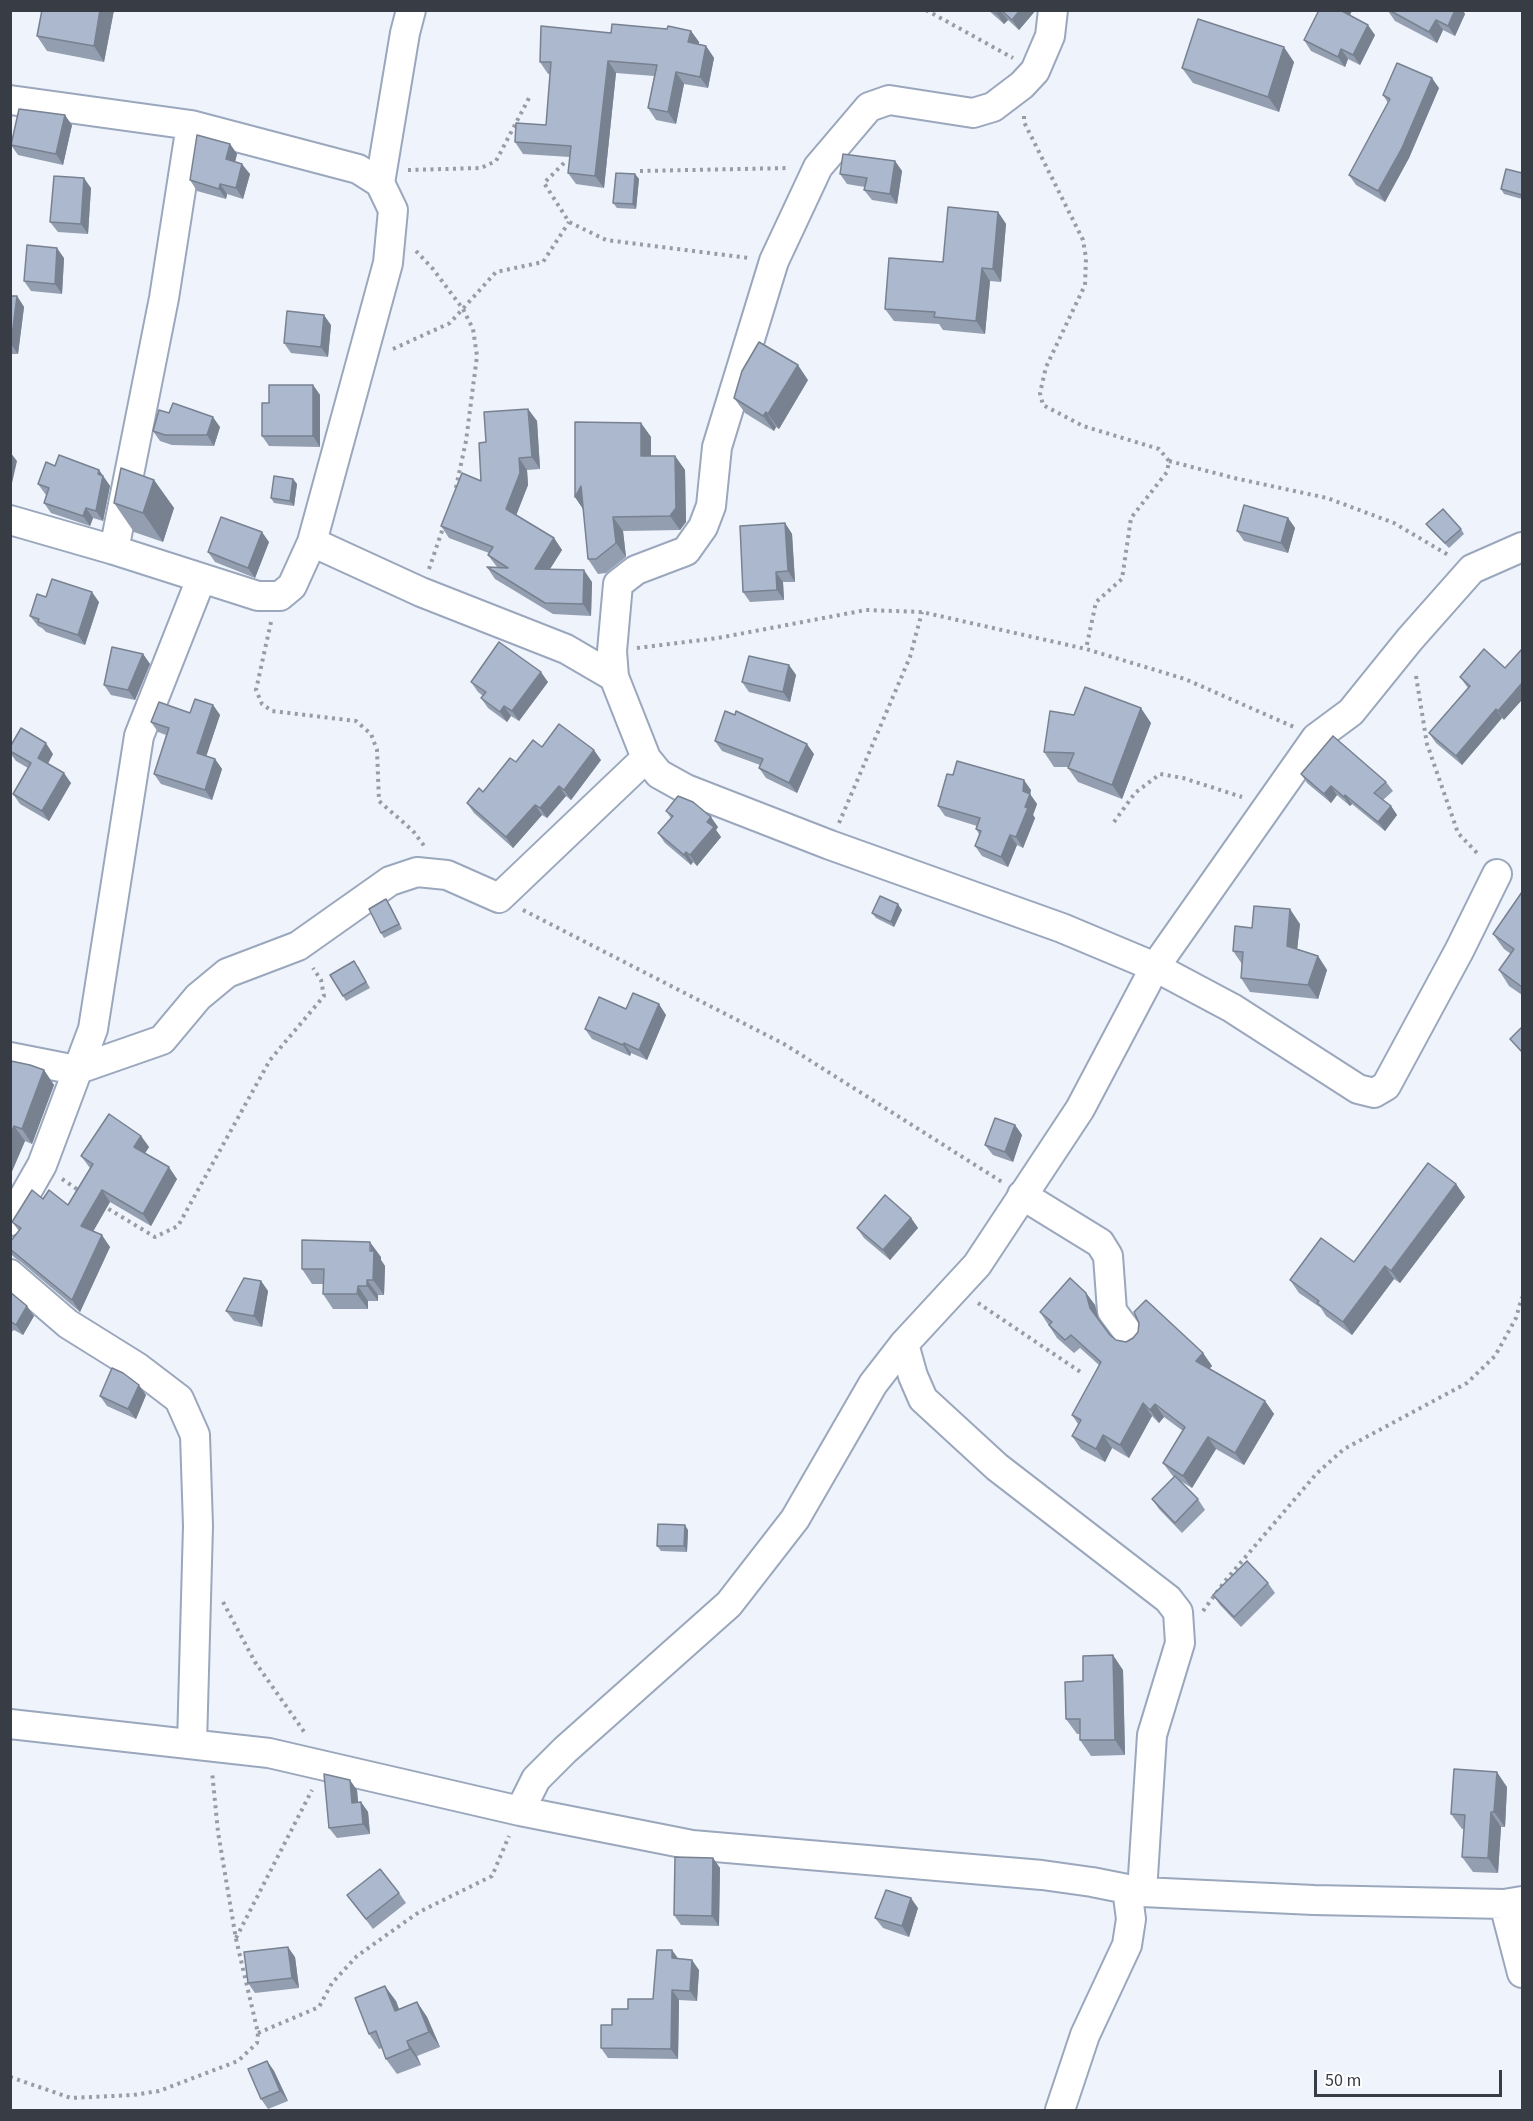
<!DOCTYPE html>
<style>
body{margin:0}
#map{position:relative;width:1533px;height:2121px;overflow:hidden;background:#eef3fc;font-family:"Source Sans 3",sans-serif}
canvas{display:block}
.frame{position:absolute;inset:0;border:12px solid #373c45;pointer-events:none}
.scale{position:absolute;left:1314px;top:2070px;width:188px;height:27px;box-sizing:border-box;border:3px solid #373c45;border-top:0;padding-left:8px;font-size:18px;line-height:21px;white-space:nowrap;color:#373c45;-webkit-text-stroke:4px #fff;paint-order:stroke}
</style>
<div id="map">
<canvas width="1533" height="2121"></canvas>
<div class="frame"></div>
<div class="scale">50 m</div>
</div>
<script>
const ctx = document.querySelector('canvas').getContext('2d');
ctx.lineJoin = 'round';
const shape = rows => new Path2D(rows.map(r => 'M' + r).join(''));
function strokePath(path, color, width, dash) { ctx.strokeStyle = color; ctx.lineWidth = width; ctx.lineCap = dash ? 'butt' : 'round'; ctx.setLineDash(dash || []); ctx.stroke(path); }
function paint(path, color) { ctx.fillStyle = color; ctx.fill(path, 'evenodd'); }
const street = shape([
 [1053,10,1050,36,1035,71,1022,85,993,107,973,113,889,100,869,107,818,167,774,261,717,447,711,506,703,527,686,551,636,570,618,584,612,651,614,677,646,758,659,774,686,789,830,845,1062,928,1155,967,1232,1008,1358,1089,1374,1093,1386,1086,1459,951,1497,874],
 [10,100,191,125,358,169,380,183,393,210,388,263,312,542,292,586,280,596,258,596,114,550,10,520],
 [380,183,405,33,411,10],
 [312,542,421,592,566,649,614,677],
 [114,550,164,298,191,125],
 [10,1057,76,1070,162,1040,198,997,227,973,298,946,390,881,417,872,447,875,499,898,646,758],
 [1022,1195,1100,1243,1108,1256,1112,1311,1132,1338],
 [10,1221,42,1165,93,1029,139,736,201,579],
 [10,1274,68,1324,137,1367,179,1399,195,1435,198,1526,192,1744],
 [904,1344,913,1376,923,1399,997,1467,1168,1599,1178,1612,1180,1643,1152,1735,1142,1892],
 [10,1724,269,1753,520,1811,692,1845,1042,1875,1092,1882,1142,1892,1314,1900,1504,1904,1522,1901],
 [520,1811,536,1779,565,1750,729,1604,795,1519,873,1384,904,1344,977,1265,1080,1109,1155,967,1316,738,1351,712,1410,639,1472,569,1522,547],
 [1504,1904,1522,1973],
 [1060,2110,1085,2035,1127,1945,1131,1919,1127,1889]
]);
strokePath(street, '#9aa7bc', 32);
strokePath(shape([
 [926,10,1013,58],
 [1304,10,1304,11],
 [1024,116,1024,122,1083,240,1086,258,1085,285,1046,367,1040,393,1043,405,1083,426,1159,449,1169,461,1167,472,1131,518,1122,579,1096,602,1086,649],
 [564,163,544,183,569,222,606,240,749,258],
 [408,170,481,168,496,161,529,98],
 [640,171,790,168],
 [416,251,433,269,463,309,473,329,477,356,466,441,455,492],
 [393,349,450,323,496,272,543,262,569,222],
 [1169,461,1234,478,1327,498,1394,523,1450,556],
 [429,569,444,525],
 [271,622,256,690,262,704,272,711,356,721,371,734,377,750,379,801,413,831,425,847],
 [637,648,718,638,866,610,922,612,1086,649,1185,679,1294,727],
 [1416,676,1427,744,1458,833,1479,855],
 [1114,822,1135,793,1160,774,1183,778,1242,797],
 [839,823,910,657,922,612],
 [523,910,784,1044,1002,1182],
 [62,1179,81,1192],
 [102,1205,155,1237,178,1226,270,1060,324,996,321,980,313,968],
 [978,1303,1082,1373],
 [223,1602,255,1662,305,1733],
 [1203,1611,1225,1581,1317,1473,1344,1449,1467,1383,1495,1356,1516,1318,1522,1297],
 [236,1938,312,1790],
 [258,2033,319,2007,332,1983,357,1956,419,1912,492,1876,509,1836],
 [10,2077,71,2098,133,2095,159,2091,238,2061,257,2043,258,2033,236,1939,218,1832,212,1771]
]), '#979ca5', 4, [3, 4.5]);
strokePath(street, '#fff', 28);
paint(shape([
 [114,10,104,62,47,51,37,36],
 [988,10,1036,10,1019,30,1008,20,1004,24],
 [1319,10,1352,10,1350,16,1375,35,1360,65,1348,59,1345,67,1311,51,1304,40],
 [1388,11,1465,14,1455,36,1443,30,1437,43,1395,21],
 [691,31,699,42,699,45,706,46,714,58,708,88,684,84,676,124,656,120,648,108,654,76,616,73,604,188,576,184,568,173,570,157,523,154,515,142,546,125,550,74,548,74,540,62,611,33],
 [1294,62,1279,112,1193,83,1182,68],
 [1439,88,1409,158,1385,202,1356,185,1349,175,1388,103,1383,95],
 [72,125,63,165,18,155,11,145],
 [230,144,237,154,235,162,250,174,243,199,227,194,226,199,197,191,190,180],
 [895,161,902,171,897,204,872,200,864,190,865,187,847,184,840,174],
 [1522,173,1522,199,1504,194,1501,189],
 [635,174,639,179,636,209,617,208,613,203],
 [91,188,88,234,58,232,50,222],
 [998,212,1006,224,1001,282,990,281,985,334,943,330,939,324,894,321,885,309,943,262],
 [64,258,62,294,31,291,24,281],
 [10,296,17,296,24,307,18,354,10,354],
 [331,325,328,357,291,353,284,343],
 [808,380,779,429,776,427,774,431,745,413,734,398],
 [313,385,320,395,320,447,269,446,262,436,269,403],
 [528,409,537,421,540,469,527,470,528,485,516,515,554,538,562,550,550,569,592,582,591,616,553,614,495,579,487,567,497,567,488,555,489,553,449,538,441,526,481,481,486,442],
 [169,413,220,427,214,446,172,445,160,441,153,431],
 [641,423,651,437,651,456,675,456,685,470,686,522,680,530,623,531,626,557,606,573,598,574,588,559,584,510,575,497],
 [55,466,99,470,110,486,103,521,93,518,90,526,51,513,44,503,46,495,38,484],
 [293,479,297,484,294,506,274,503,271,498],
 [154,480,174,508,163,542,134,532,114,503],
 [1288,518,1295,528,1288,553,1244,541,1237,531],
 [785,523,792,534,795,582,783,582,784,600,750,602,743,592],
 [1426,524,1461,529,1464,534,1449,548,1430,529],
 [269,542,255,578,215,562,208,552],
 [46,597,99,602,85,645,46,632,42,628,38,626,30,616],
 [1484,649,1504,720,1502,718,1462,765,1436,743,1429,733,1468,688,1460,677],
 [143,654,150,664,135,700,111,695,104,685],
 [789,665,796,675,790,702,749,692,742,682],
 [471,682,548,682,519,721,511,716,507,722,488,708,481,698,483,696,478,692],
 [213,705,220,715,206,756,215,759,222,769,212,800,161,784,154,774,166,735,158,732,151,722,190,713],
 [1074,715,1151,723,1122,799,1078,782,1068,768,1069,767,1054,767,1044,752],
 [715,741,814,754,797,793,766,778,759,768,760,765,722,751],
 [10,747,53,754,48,764,71,783,49,821,20,804,13,794,28,768,16,761,10,753],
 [542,747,601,760,571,800,566,796,547,818,542,815,513,848,474,813,467,803,483,792,516,762],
 [1301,774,1386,782,1393,791,1383,800,1391,806,1397,815,1385,831,1352,804,1350,806,1337,795,1331,803,1307,783],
 [1031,790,1030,794,1037,804,1033,815,1035,818,1023,848,1017,845,1008,867,982,856,975,846,979,834,976,829,977,826,945,816,938,806],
 [666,811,718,827,716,830,721,837,697,866,693,862,691,865,665,843,658,833,671,818],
 [1522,892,1522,995,1509,986,1499,970,1511,954,1504,949,1493,934],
 [386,899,390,905,402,929,384,938,381,933],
 [902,910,894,927,876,918,872,913],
 [1300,924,1297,949,1318,956,1327,970,1318,999,1250,992,1241,978,1242,964,1233,951,1252,928],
 [358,966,370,988,346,1001,343,996],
 [626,1009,666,1015,647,1060,631,1053,630,1056,592,1039,585,1029],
 [10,1063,44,1070,54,1085,32,1144,25,1141,10,1176],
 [1015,1125,1022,1135,1013,1162,993,1155,985,1145],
 [141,1136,149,1147,145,1153,177,1179,151,1226,110,1202,93,1231,110,1247,80,1312,21,1262,15,1258,10,1253,10,1242,19,1231,12,1222,43,1199,68,1205,90,1168,81,1156],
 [1456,1184,1465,1197,1400,1283,1394,1279,1352,1335,1326,1316,1321,1308,1299,1293,1290,1280,1354,1262],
 [911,1218,918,1228,890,1260,864,1238,857,1228],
 [381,1257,381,1260,385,1266,384,1295,378,1295,378,1301,368,1301,368,1309,333,1309,323,1294,323,1284,312,1284,302,1269],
 [261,1281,268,1291,262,1327,234,1321,226,1311],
 [10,1292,34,1316,23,1335,14,1330,10,1333],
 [1086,1293,1095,1305,1098,1320,1110,1335,1116,1340,1203,1353,1212,1366,1209,1369,1265,1401,1274,1414,1244,1465,1216,1449,1192,1488,1179,1480,1198,1499,1205,1510,1182,1533,1159,1509,1152,1499,1174,1477,1172,1475,1163,1463,1183,1431,1164,1417,1159,1423,1152,1416,1129,1458,1112,1448,1105,1462,1081,1449,1072,1436,1078,1424,1072,1415,1099,1365,1080,1348,1074,1353,1057,1338,1040,1312],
 [146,1395,136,1419,107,1406,100,1396],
 [688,1530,687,1552,661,1551,657,1546],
 [1268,1583,1275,1593,1241,1627,1220,1605,1213,1595],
 [1123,1670,1125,1755,1091,1756,1080,1740,1080,1734,1077,1734,1066,1719,1083,1681],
 [1507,1787,1505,1827,1501,1827,1498,1873,1473,1872,1462,1857,1464,1829,1462,1829,1451,1814],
 [357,1790,358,1802,361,1802,368,1812,370,1834,337,1838,329,1828],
 [713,1858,720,1868,719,1926,681,1925,674,1915],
 [399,1893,406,1903,373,1929,347,1895],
 [918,1908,909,1937,883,1928,875,1918],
 [295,1957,299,1988,255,1993,248,1983],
 [678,1959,699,1970,697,2001,679,2000,678,2059,608,2058,601,2048,612,2025,628,2009,653,1999],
 [396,2001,399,2009,417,2002,427,2017,440,2047,417,2056,421,2065,397,2074,386,2059,382,2048,379,2049,369,2034],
 [267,2061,274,2071,288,2101,268,2109,261,2099]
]), '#939eb0');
paint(shape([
 [100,10,114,10,104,62,94,46],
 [1000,10,1008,20,1004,24,997,14],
 [1020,10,1036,10,1019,30,1012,20],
 [1352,10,1347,21,1340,11],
 [1455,10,1463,10,1465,14,1455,36,1448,26],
 [1436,20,1443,30,1437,43,1429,32],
 [1368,25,1375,35,1360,65,1353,55],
 [691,31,699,42,697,54,688,42],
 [706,46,714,58,708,88,700,77],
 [1284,47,1294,62,1279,112,1268,97],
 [1341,49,1348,59,1345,67,1338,57],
 [608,61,616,73,604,188,595,176],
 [676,72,684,84,676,124,668,112],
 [1432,78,1439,88,1409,158,1385,202,1378,191],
 [65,115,72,125,63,165,56,154],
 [230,144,237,154,233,170,226,159],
 [895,161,902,171,897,204,890,194],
 [242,164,250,174,243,199,236,188],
 [635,174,639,179,636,209,633,204],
 [84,178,91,188,88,234,81,224],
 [220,184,227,194,226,199,219,189],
 [998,212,1006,224,1001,282,993,269],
 [57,248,64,258,62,294,55,284],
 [982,268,990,281,985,334,976,321],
 [17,296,24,307,18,354,11,344],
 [324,315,331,325,328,357,321,347],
 [798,365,808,380,779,429,768,414],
 [313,385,320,395,320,447,313,436],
 [528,409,537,421,540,469,532,457],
 [766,412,776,427,774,431,763,416],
 [213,417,220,427,214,446,207,435],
 [641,423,651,437,651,471,641,456],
 [10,452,17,461,10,492],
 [675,456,685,470,686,522,680,530,670,516],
 [519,458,527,470,528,485,514,521,506,509],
 [99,470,110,486,103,521,96,511,98,474],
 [293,479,297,484,294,506,290,501],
 [154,480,174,508,163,542,143,513],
 [581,486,585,512,575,497],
 [86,508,93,518,90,526,83,516],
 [613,517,623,531,626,557,616,543],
 [1288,518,1295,528,1288,553,1281,543],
 [785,523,792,534,795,582,788,571],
 [262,532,269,542,255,578,248,568],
 [554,538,562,550,543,580,535,569],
 [584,570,592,582,591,616,583,604],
 [776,572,783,582,784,600,777,590],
 [92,592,99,602,85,645,78,635],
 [143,654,150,664,135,700,128,690],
 [789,665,796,675,790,702,783,692],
 [541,672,548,682,519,721,512,711],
 [1522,683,1522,700,1504,720,1498,711],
 [213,705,220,715,204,763,197,753],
 [504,706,511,716,507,722,500,712],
 [1141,708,1151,723,1122,799,1112,785],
 [1496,709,1502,718,1462,765,1456,756],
 [46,743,53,754,45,768,38,758],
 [807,744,814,754,797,793,789,783],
 [594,750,601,760,571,800,564,790],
 [215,759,222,769,212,800,205,790],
 [64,773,71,783,49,821,42,811],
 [1024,780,1031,790,1030,794,1037,804,1033,815,1035,818,1023,848,1016,837,1025,807,1023,791],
 [559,786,566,796,547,818,540,808],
 [1331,786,1337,795,1331,803,1324,794],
 [1345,795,1352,804,1350,806,1344,797],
 [535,805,542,815,513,848,506,837],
 [1391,806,1397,815,1385,831,1378,822],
 [711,817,718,827,716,830,721,837,697,866,690,855,707,822],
 [1010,835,1017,845,1008,867,1001,857],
 [686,852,693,862,691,865,684,855],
 [386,899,390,905,402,929,399,924],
 [898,904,902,910,894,927,891,922],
 [1290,909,1300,924,1296,960,1287,946],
 [1318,956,1327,970,1318,999,1308,985],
 [659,1004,666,1015,647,1060,639,1050],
 [624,1043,631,1053,630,1056,623,1045],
 [44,1070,54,1085,32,1144,22,1129],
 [1015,1125,1022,1135,1013,1162,1005,1152],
 [14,1126,25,1141,10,1176,10,1136],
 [141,1136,149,1147,142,1158,134,1147],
 [169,1167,177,1179,151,1226,143,1214],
 [1456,1184,1465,1197,1400,1283,1391,1271],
 [102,1190,110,1202,90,1237,81,1226],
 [911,1218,918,1228,890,1260,883,1250],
 [102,1235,110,1247,80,1312,72,1300],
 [370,1242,381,1257,381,1260,385,1266,384,1295,373,1280],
 [1385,1266,1394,1279,1352,1335,1343,1322],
 [367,1280,378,1295,378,1301,367,1286],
 [261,1281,268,1291,262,1327,254,1316],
 [358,1286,368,1301,368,1309,357,1294],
 [1086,1293,1095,1305,1099,1321,1090,1308],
 [27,1306,34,1316,23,1335,16,1325],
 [1203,1353,1212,1366,1204,1374,1196,1361],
 [139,1385,146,1395,136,1419,128,1409],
 [1265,1401,1274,1414,1244,1465,1235,1453],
 [1143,1403,1152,1416,1129,1458,1120,1445],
 [1155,1404,1164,1417,1159,1423,1150,1410],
 [1103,1435,1112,1448,1105,1462,1096,1449],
 [1208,1437,1216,1449,1192,1488,1183,1476],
 [685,1525,688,1530,687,1552,684,1546],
 [1113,1655,1123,1670,1125,1755,1115,1740],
 [1497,1772,1507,1787,1505,1827,1494,1812],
 [350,1780,357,1790,359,1813,352,1803],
 [361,1802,368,1812,370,1834,363,1824],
 [1491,1812,1501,1827,1498,1873,1488,1858],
 [713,1858,720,1868,719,1926,712,1916],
 [911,1898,918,1908,909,1937,902,1926],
 [288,1947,295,1957,299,1988,292,1978],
 [672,1950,680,1961,672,1958],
 [692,1960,699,1970,697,2001,690,1991],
 [385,1986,396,2001,405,2026,395,2011],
 [672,1990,679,2000,678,2059,671,2049],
 [417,2002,427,2017,440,2047,429,2032],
 [407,2041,417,2056,421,2065,410,2049],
 [267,2061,274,2071,288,2101,280,2091]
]), '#788190');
const building = shape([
 [42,10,100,10,94,46,37,36,42,10],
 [992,10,1000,10,997,14,992,10],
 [1001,10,1020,10,1012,20,1001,10],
 [1319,10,1340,10,1368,25,1353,55,1341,49,1338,57,1304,40,1319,10],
 [1389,10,1455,10,1448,26,1436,20,1429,32,1389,10],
 [1198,19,1284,47,1268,97,1182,68,1198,19],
 [612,24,667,29,668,26,691,31,688,42,706,46,700,77,676,72,668,112,648,108,657,65,608,61,595,176,568,173,571,146,515,142,516,123,546,125,551,62,540,62,541,26,611,33,612,24],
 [1397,63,1432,78,1402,148,1378,191,1349,175,1390,99,1383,95,1397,63],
 [19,109,65,115,56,154,11,145,19,109],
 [197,135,230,144,226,159,242,164,236,188,220,184,219,189,190,180,197,135],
 [843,154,895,161,890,194,864,190,867,178,840,174,843,154],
 [1506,169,1522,173,1522,195,1501,189,1506,169],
 [616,173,635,174,633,204,613,203,616,173],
 [54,176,84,178,81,224,50,222,54,176],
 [948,207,998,212,993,269,982,268,976,321,934,317,935,312,885,309,889,258,943,262,948,207],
 [27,245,57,248,55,284,24,281,27,245],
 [10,296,17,296,11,344,10,344,10,296],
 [287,311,324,315,321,347,284,343,287,311],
 [759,342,798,365,768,414,766,412,763,416,734,398,742,371,759,342],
 [269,385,313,385,313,436,262,436,262,403,269,403,269,385],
 [173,403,213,417,207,435,165,435,153,431,159,410,169,413,173,403],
 [528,409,532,457,519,458,520,473,506,509,554,538,535,569,584,570,583,604,545,603,487,567,508,568,488,555,493,547,441,526,462,473,481,481,479,443,486,442,484,412,528,409],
 [575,422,641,423,641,456,675,456,676,508,670,516,613,517,616,543,596,559,588,559,581,486,575,497,575,422],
 [59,455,99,470,98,474,103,476,96,511,86,508,83,516,44,503,49,488,38,484,46,462,55,466,59,455],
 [121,468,154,480,143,513,114,503,121,468],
 [274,476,293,479,290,501,271,498,274,476],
 [1244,505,1288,518,1281,543,1237,531,1244,505],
 [1443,509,1461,529,1445,543,1426,524,1443,509],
 [221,517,262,532,248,568,208,552,221,517],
 [785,523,788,571,776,572,777,590,743,592,740,526,785,523],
 [52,579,92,592,78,635,38,622,39,619,30,616,37,594,46,597,52,579],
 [499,642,541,672,512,711,504,706,500,712,481,698,486,692,471,682,499,642],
 [112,647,143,654,128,690,104,685,112,647],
 [1484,649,1505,668,1522,649,1522,683,1498,711,1496,709,1456,756,1429,733,1470,686,1460,677,1484,649],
 [749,656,789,665,783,692,742,682,749,656],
 [1085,687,1141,708,1112,785,1068,768,1074,753,1044,752,1050,711,1074,715,1085,687],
 [195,699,213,705,197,753,215,759,205,790,154,774,169,728,151,722,159,702,190,713,195,699],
 [725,711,735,715,736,711,807,744,789,783,759,768,763,759,715,741,725,711],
 [559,724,594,750,564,790,559,786,540,808,535,805,506,837,467,803,479,788,483,792,510,758,516,762,533,740,542,747,559,724],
 [21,728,46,743,38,758,64,773,42,811,13,794,31,763,10,751,10,747,21,728],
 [1333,736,1386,782,1374,793,1391,806,1378,822,1345,795,1344,797,1331,786,1324,794,1301,774,1333,736],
 [957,761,1024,780,1023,791,1030,794,1025,807,1028,808,1016,837,1010,835,1001,857,975,846,981,831,976,829,980,818,938,806,947,774,953,775,957,761],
 [678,796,693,802,711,817,707,822,714,827,690,855,686,852,684,855,658,833,673,816,666,811,678,796],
 [1522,892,1522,987,1499,970,1514,949,1493,934,1522,892],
 [880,896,898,904,891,922,872,913,880,896],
 [386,899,399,924,381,933,369,909,386,899],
 [1254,906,1290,909,1287,946,1318,956,1308,985,1241,978,1243,952,1233,951,1235,926,1252,928,1254,906],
 [354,961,366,982,343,996,330,975,354,961],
 [633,993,659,1004,639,1050,624,1043,623,1045,585,1029,599,997,626,1009,633,993],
 [1522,1027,1522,1052,1510,1039,1522,1027],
 [11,1061,30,1065,44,1070,22,1129,14,1126,10,1136,11,1061],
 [109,1114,141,1136,134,1147,169,1167,143,1214,102,1190,81,1226,102,1235,72,1300,10,1249,10,1242,21,1228,12,1222,32,1190,43,1199,49,1190,68,1205,93,1164,81,1156,109,1114],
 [995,1118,1015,1125,1005,1152,985,1145,995,1118],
 [1428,1163,1456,1184,1391,1271,1385,1266,1343,1322,1317,1303,1319,1301,1290,1280,1321,1238,1354,1262,1428,1163],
 [885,1195,911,1218,883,1250,857,1228,885,1195],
 [302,1240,370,1242,370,1251,374,1251,373,1280,367,1280,367,1286,358,1286,357,1294,323,1294,324,1269,302,1269,302,1240],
 [244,1278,261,1281,254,1316,226,1311,244,1278],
 [1070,1278,1086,1293,1090,1308,1110,1335,1116,1340,1126,1342,1133,1338,1138,1332,1139,1323,1134,1312,1146,1300,1203,1353,1196,1361,1265,1401,1235,1453,1208,1437,1183,1476,1163,1463,1185,1427,1155,1404,1150,1410,1143,1403,1120,1445,1103,1435,1096,1449,1072,1436,1081,1420,1072,1415,1101,1362,1071,1335,1065,1340,1049,1325,1052,1322,1040,1312,1070,1278],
 [10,1292,27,1306,16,1325,10,1321,10,1292],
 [112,1368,123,1373,139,1385,128,1409,100,1396,112,1368],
 [1175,1476,1198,1499,1175,1523,1152,1499,1175,1476],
 [658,1524,685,1525,684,1546,657,1546,658,1524],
 [1247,1561,1268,1583,1234,1617,1213,1595,1247,1561],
 [1113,1655,1115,1740,1080,1740,1080,1719,1066,1719,1065,1682,1083,1681,1083,1656,1113,1655],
 [1454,1769,1497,1772,1494,1812,1491,1812,1488,1858,1462,1857,1465,1815,1451,1814,1454,1769],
 [324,1774,350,1780,352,1803,361,1802,363,1824,329,1828,324,1774],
 [675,1857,713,1858,712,1916,674,1915,675,1857],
 [380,1869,399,1893,366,1919,347,1895,380,1869],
 [886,1890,911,1898,902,1926,875,1918,886,1890],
 [288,1947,292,1978,248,1983,244,1952,288,1947],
 [657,1950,672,1950,672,1958,692,1960,690,1991,672,1990,671,2049,601,2048,601,2025,612,2025,612,2009,628,2009,628,1999,653,1999,657,1950],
 [385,1986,395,2011,417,2002,429,2032,407,2041,410,2049,386,2059,376,2031,369,2034,355,1998,385,1986],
 [267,2061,280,2091,261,2099,248,2069,267,2061]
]);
paint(building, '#abb8cd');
strokePath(building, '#788190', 1.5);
</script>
